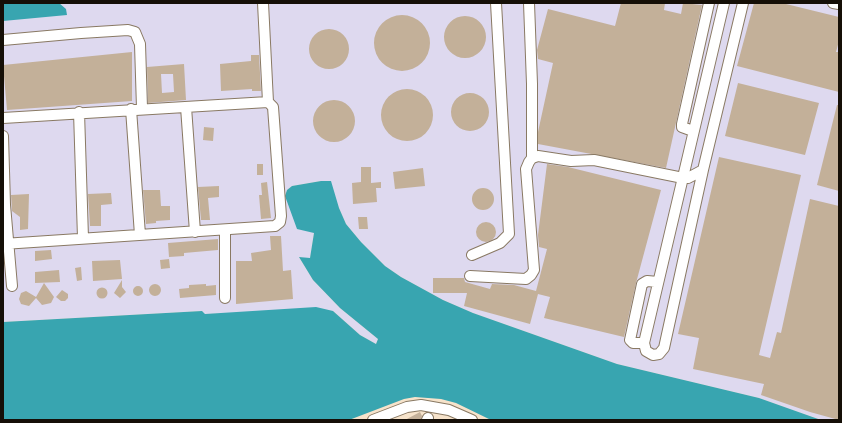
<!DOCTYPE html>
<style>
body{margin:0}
#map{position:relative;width:842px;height:423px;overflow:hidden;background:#f6e3cb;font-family:Montserrat,sans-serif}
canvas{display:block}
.frame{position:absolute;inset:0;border:4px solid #150f07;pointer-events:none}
</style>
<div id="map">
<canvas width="842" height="423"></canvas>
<div class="frame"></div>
</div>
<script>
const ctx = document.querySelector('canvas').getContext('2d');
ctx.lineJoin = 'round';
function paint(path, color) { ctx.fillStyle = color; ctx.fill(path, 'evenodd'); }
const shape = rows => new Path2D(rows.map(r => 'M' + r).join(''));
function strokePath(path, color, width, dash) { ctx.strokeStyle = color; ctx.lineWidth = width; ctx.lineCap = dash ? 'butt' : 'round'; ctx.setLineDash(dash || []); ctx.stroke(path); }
paint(shape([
 [3,3,839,3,839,420,821,420,759,398,617,364,473,313,443,300,401,277,385,266,361,242,346,224,339,208,321,181,292,186,287,190,285,196,314,233,310,259,299,257,313,280,340,308,378,339,376,344,360,335,333,311,204,314,202,311,3,322]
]), '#ded9ef');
paint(shape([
 [3,3,59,3,66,9,67,15,3,21],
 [321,181,331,181,339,208,346,224,361,242,385,266,401,277,443,300,473,313,617,364,759,398,821,420,491,420,456,403,441,399,415,397,404,399,349,420,3,420,3,322,202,311,205,314,316,307,333,311,360,335,376,344,378,339,340,308,313,280,299,257,310,258,314,233,297,229,285,196,287,190,292,186]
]), '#38a5b0');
paint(shape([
 [621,3,665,3,664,10,681,14,683,3,702,5,666,168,538,144,538,132,553,63,538,59,537,50,548,9,615,26],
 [754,3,782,3,839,17,839,41,836,52,839,52,839,92,737,66],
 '374 43a28 28 0 1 1 56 0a28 28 0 1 1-56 0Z',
 '444 37a21 21 0 1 1 42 0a21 21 0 1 1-42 0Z',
 '309 49a20 20 0 1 1 40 0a20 20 0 1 1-40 0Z',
 [132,52,132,101,7,110,3,65],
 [251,55,259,55,261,91,252,91,252,89,221,91,220,64,251,61],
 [184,64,186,100,148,103,147,67],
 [161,74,173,74,174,92,162,93],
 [738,83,819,103,805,155,725,136],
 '381 115a26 26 0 1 1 52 0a26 26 0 1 1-52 0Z',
 '451 112a19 19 0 1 1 38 0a19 19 0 1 1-38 0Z',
 '313 121a21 21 0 1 1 42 0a21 21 0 1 1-42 0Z',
 [837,105,839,105,839,191,817,185],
 [204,127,214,128,213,141,203,140],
 [719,157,801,175,759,355,770,358,777,332,781,333,810,199,839,206,839,420,810,412,761,395,764,384,693,369,699,338,678,334],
 [257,164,263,164,263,175,257,175],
 [547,164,568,167,661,190,636,283,624,337,544,318,550,297,538,294,530,324,464,306,467,293,433,293,433,278,464,278,465,282,490,289,492,284,514,285,536,291,547,249,539,247,538,235],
 [361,167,371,167,371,183,381,182,381,188,376,188,377,202,353,204,352,183,361,182],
 [423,168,425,186,395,189,393,172],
 [267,182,271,218,261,219,259,195,262,195,261,183],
 [219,186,219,197,208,198,210,220,201,220,198,187],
 '472 199a11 11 0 1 1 22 0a11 11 0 1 1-22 0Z',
 [143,190,160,190,161,206,170,206,170,220,156,221,156,223,146,224],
 [111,193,112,204,101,205,101,226,90,226,88,194],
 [29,194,28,229,20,230,20,217,12,211,11,195],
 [358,217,367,217,368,229,359,229],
 '476 232a10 10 0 1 1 20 0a10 10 0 1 1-20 0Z',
 [270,236,281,236,283,271,291,270,293,299,236,304,236,261,252,261,251,253,271,250],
 [218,239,218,250,184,253,184,256,169,257,168,243],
 [51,250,52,259,35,261,35,251],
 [169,259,170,268,161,269,160,260],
 [120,260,122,279,93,281,92,261],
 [81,267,82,280,77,281,75,268],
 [59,270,60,282,35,283,35,272],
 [122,280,122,287,126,292,120,298,114,293],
 [44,283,54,297,51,303,42,305,36,298,29,306,21,304,19,299,21,293,26,291,36,297],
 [206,284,206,286,216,285,216,295,180,298,179,289,189,288,189,285],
 '149 290a6 6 0 1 1 12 0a6 6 0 1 1-12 0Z',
 '133 291a5 5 0 1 1 10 0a5 5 0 1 1-10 0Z',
 '96.5 293a5.5 5.5 0 1 1 11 0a5.5 5.5 0 1 1-11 0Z',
 [62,290,68,294,68,298,65,301,61,301,56,297],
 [420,412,422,416,421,420,405,420]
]), '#c3b099');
const minor = shape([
 [263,3,268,102],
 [529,3,532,84,532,158],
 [724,3,644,343,646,351,653,355,659,354,664,348,703,170,743,3],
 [833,3,839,4],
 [3,40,81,33,128,30,135,32,140,44,142,108],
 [186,107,195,232],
 [131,109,140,235],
 [79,112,83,238],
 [3,118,268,102,273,107,281,216,280,222,275,226,3,244],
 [693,131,682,127,682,124,709,3],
 [3,136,5,205,12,286],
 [225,230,225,298],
 [472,255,500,243,509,234,496,3],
 [470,276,526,279,531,275,534,270,526,169,529,162,532,158,538,156,571,161,594,160,683,178,688,178,703,170],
 [644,343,633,343,630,340,642,284,647,281,658,282],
 [373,420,407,407,421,405,449,410,472,420],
 [427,420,428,418]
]);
strokePath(minor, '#897963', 12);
strokePath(minor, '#fff', 10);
</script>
